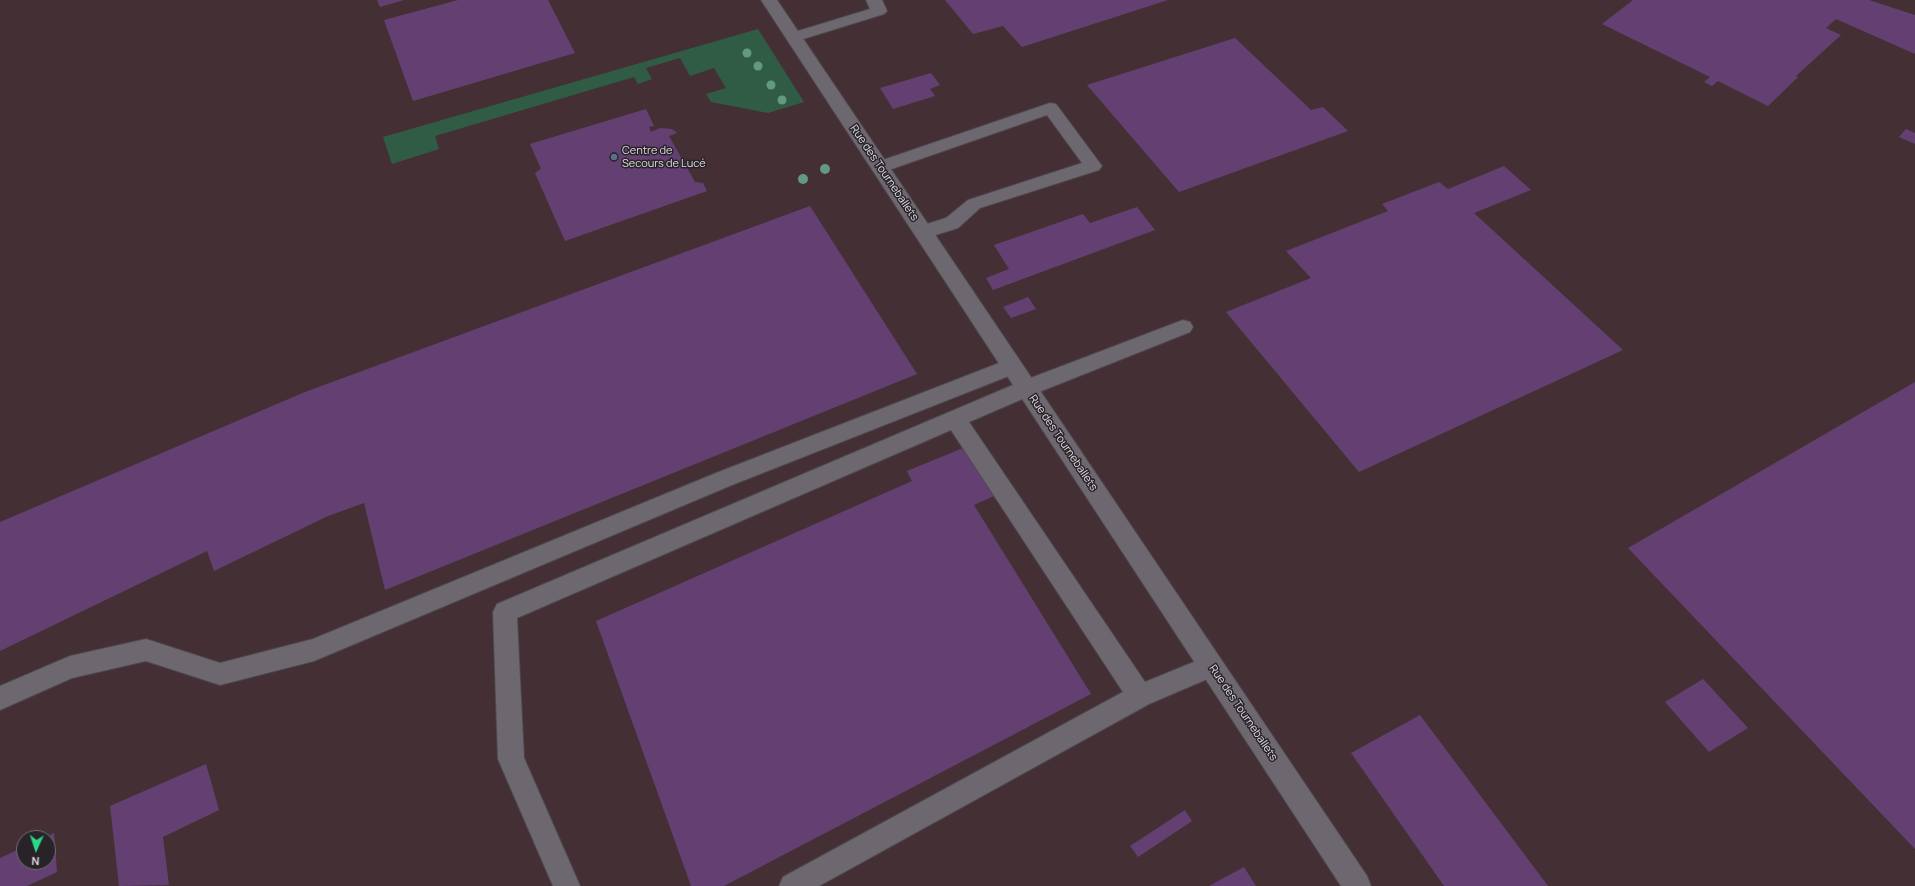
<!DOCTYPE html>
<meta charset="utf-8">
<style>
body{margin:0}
#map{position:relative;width:1915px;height:886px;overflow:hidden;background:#312d33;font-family:Manrope,sans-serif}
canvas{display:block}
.north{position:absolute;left:16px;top:830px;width:40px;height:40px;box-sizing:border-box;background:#272329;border:1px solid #716d73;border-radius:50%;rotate:183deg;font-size:11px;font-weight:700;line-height:16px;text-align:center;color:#e0dde1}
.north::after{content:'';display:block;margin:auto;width:14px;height:18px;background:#2bd884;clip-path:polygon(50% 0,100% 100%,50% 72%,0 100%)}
</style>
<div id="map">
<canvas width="1915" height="886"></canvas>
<div class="north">N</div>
</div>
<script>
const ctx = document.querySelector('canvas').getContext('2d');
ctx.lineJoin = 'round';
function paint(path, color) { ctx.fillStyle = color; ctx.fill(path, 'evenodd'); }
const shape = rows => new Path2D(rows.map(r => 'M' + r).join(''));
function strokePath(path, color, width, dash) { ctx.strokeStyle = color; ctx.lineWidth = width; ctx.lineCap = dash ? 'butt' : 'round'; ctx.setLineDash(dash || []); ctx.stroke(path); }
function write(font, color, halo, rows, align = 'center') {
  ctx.font = font + ' Manrope,sans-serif'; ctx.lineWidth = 3; ctx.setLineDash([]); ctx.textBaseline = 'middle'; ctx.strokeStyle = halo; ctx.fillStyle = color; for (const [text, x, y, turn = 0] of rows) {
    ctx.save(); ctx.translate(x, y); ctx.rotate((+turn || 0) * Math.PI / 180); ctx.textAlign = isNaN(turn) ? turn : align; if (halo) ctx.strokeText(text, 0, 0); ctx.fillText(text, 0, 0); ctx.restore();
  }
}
paint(shape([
 [0,0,1915,0,1915,886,0,886],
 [24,838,48,838,48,862,24,862]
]), '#443034');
paint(shape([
 [758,29,804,102,768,113,711,102,706,94,726,88,714,68,690,76,680,58,646,68,652,79,638,84,634,77,435,136,439,149,392,164,383,137]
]), '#305c46');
paint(shape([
 [377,0,404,0,380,7],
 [458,0,548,0,575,53,413,101,384,20],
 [945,0,1168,0,1022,47,1003,26,973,34],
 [1633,0,1869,0,1915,15,1915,54,1836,19,1826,28,1841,35,1796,76,1798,77,1768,106,1718,81,1712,86,1704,82,1710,77,1602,24],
 [1235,38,1311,110,1323,107,1348,131,1179,192,1087,85],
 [931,73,940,85,930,89,935,96,893,109,880,88],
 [646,109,654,126,649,127,651,132,660,128,672,129,677,133,669,136,695,182,703,183,707,191,565,241,535,173,541,169,530,144],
 [1906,129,1915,133,1915,144,1899,137],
 [1504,166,1531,190,1474,213,1623,350,1359,472,1226,312,1311,278,1286,251,1388,211,1382,204,1439,182,1448,189],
 [810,206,917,374,385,590,364,503,328,516,214,571,207,551,0,651,0,522,305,392],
 [1137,207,1155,230,993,290,986,278,1009,269,994,245,1083,214,1090,223],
 [1028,297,1036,309,1011,318,1003,307],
 [1915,382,1915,849,1628,548],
 [963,448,994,496,974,505,1091,694,724,886,691,886,596,621,912,481,907,471],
 [1703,679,1748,728,1709,752,1665,702],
 [1420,715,1548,886,1444,886,1351,753],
 [206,764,219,810,163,837,169,885,119,886,110,806],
 [1185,810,1192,821,1138,857,1130,846],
 [54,833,57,872,27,886,0,886,0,858,24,847,24,862,48,862,48,838,44,838],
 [1244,867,1256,886,1209,886]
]), '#644072');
const service = shape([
 [866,0,882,0,887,11,884,14,800,40,794,42,788,40,786,37,788,34,870,9,866,0],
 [1050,103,1056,104,1099,162,1102,166,1099,170,980,208,958,228,923,239,917,237,914,232,917,227,946,218,968,200,1082,163,1047,115,886,171,880,173,874,171,871,167,874,163,1050,103],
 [1183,320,1190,322,1193,327,1190,332,1034,394,969,422,1145,682,1211,655,1219,658,1223,666,1219,674,1149,704,819,886,779,886,783,877,1123,692,951,430,517,618,524,758,580,886,553,886,498,759,493,612,497,604,1020,382,1183,320],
 [1012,358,1019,360,1022,366,1019,372,732,485,314,661,220,685,146,661,72,678,0,710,0,686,70,656,146,639,220,663,313,639,716,473,1012,358]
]);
const minor = shape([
 [761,0,777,0,1367,876,1371,886,1341,886,761,0]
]);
strokePath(service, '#4d494e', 2);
strokePath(minor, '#4d494e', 2);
paint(service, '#6d686f');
paint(minor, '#6d686f');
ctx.fillStyle = '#629980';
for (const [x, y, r] of [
 [747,53,4.5],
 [758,66,4.5],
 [771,85,4.5],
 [782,100,4.5],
 [825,169,5],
 [803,179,5]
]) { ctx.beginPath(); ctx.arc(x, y, r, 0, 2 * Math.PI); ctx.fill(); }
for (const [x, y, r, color] of [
 [614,157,4,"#5c6f8a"]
]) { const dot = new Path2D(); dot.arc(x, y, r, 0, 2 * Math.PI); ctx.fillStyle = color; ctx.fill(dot); strokePath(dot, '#272329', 1.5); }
write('11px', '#e0dde1', '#272329', [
 ["Centre de",622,151],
 ["Secours de Lucé",622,164]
], 'left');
write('11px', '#e0dde1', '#272329', [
 ["Rue des Tourneballets",884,173,56],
 ["Rue des Tourneballets",1063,443,56],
 ["Rue des Tourneballets",1243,713,56]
]);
</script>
